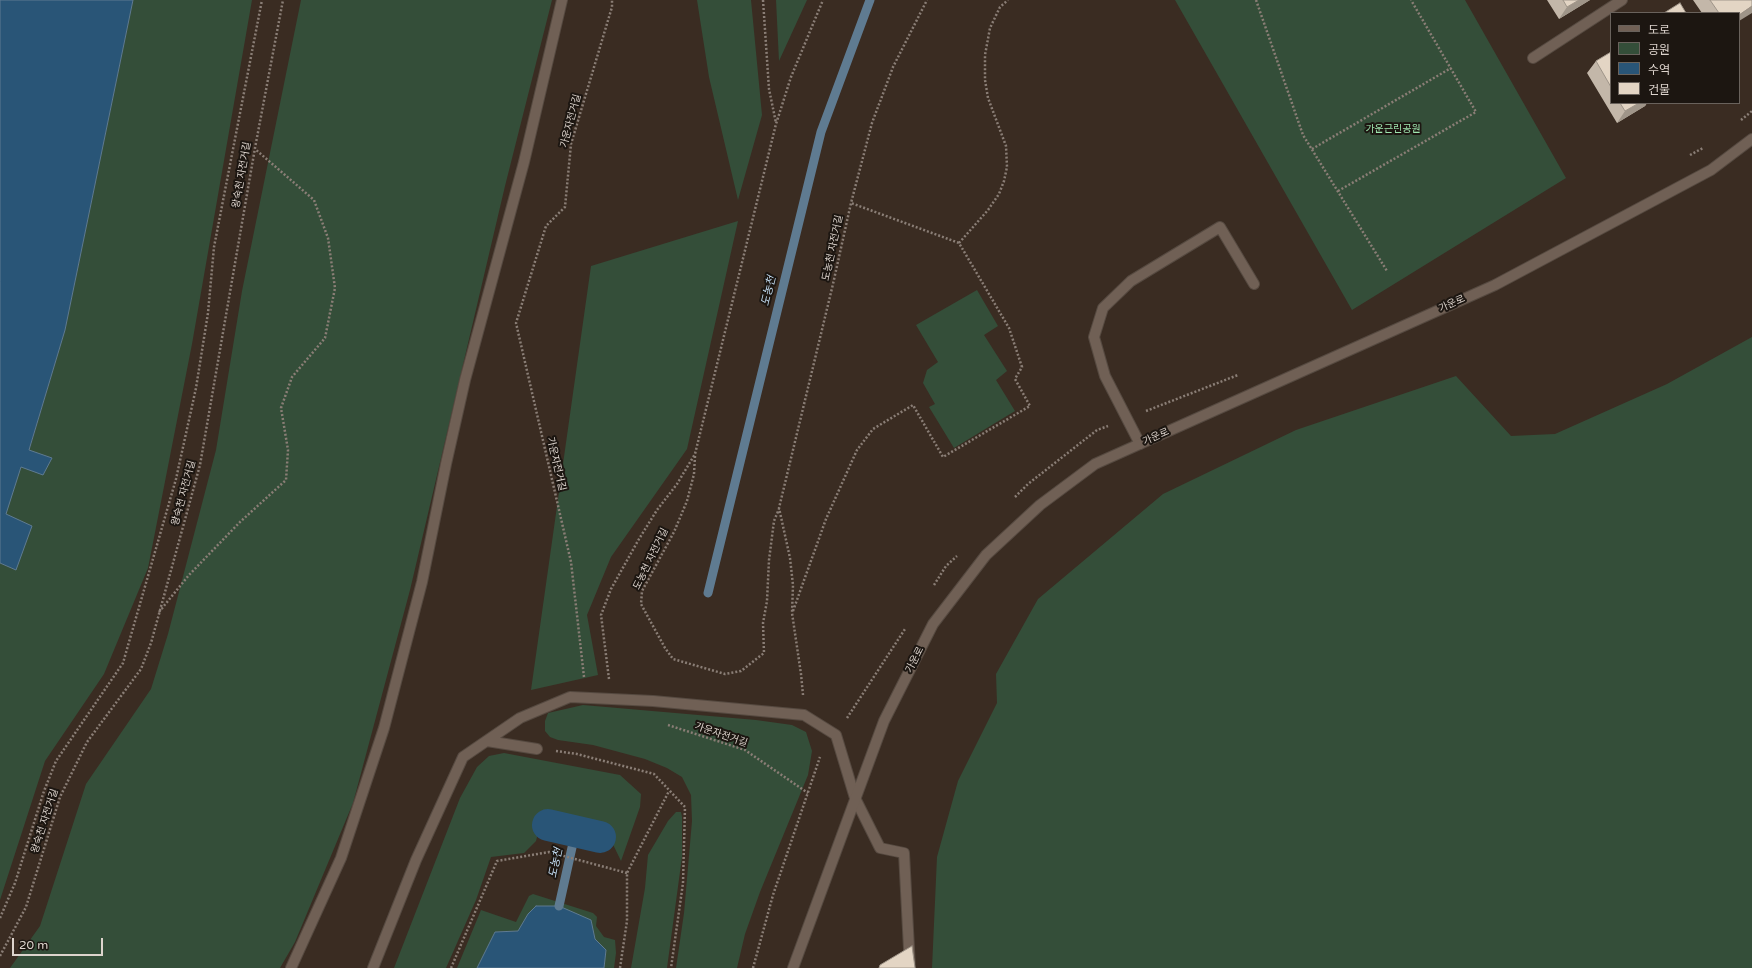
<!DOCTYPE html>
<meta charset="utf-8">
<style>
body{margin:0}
#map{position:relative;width:1752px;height:968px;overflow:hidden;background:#3a2c22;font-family:"Varela Round","Noto Sans KR",sans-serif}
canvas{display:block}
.legend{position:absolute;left:1610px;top:12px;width:130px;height:92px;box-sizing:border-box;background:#1c1611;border:1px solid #69625c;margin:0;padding:5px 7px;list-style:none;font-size:12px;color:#ddd4cd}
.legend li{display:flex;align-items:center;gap:8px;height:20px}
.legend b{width:20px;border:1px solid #69625c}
.scale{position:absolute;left:12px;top:938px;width:91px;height:18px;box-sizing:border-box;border:2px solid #ddd4cd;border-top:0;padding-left:5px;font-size:12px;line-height:14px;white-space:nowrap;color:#ddd4cd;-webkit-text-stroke:3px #1c1611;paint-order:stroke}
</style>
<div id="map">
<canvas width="1752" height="968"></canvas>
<ul class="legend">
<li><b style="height:5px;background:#706055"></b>도로</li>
<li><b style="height:11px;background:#344e39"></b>공원</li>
<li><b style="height:11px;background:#295577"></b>수역</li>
<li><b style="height:11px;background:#e3d5c4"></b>건물</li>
</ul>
<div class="scale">20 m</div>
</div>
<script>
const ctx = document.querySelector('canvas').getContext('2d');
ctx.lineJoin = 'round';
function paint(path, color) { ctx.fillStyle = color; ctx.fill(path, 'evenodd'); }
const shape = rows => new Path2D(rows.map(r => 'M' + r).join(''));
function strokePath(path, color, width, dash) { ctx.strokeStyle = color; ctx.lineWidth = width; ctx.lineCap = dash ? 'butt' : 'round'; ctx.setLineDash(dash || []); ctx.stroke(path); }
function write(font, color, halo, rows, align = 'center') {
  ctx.font = font + ' "Varela Round","Noto Sans KR",sans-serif'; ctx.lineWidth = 4; ctx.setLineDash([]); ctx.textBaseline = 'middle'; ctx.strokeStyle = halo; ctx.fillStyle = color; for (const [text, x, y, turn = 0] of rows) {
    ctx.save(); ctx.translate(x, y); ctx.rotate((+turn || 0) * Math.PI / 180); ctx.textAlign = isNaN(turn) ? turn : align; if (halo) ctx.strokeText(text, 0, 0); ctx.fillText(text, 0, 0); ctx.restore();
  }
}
paint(shape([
 [133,0,252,0,192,344,148,568,104,674,45,761,0,900,0,563,16,570,5,514,21,467,52,458,29,451,65,330],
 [301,0,552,0,505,186,410,590,353,803,295,942,280,968,10,968,40,926,86,784,151,689,168,634,216,450,242,291],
 [697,0,751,0,762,115,738,200,709,77],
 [776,0,807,0,779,61],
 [1175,0,1465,0,1566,178,1352,310],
 [738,221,687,449,611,557,587,615,598,675,531,690,591,266],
 [977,290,998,326,984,335,1007,371,996,380,1015,411,954,448,929,407,935,404,923,383,927,370,938,362,916,325],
 [1752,337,1752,968,932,968,937,857,958,781,997,703,996,674,1038,599,1163,494,1296,430,1456,376,1511,436,1555,434,1667,384],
 [583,705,756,720,792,725,806,732,812,751,808,775,760,892,745,934,737,968,676,968,684,913,692,821,691,795,682,777,667,768,645,759,593,745,558,740,550,737,545,731,545,721,548,713],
 [504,753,620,775,641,794,640,807,621,861,607,832,546,816,540,825,536,841,524,853,491,857,476,900,446,968,394,968,460,798,477,767,489,756],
 [676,812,681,812,682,817,682,857,667,968,631,968,645,888,648,855,668,821],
 [533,894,593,913,597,917,596,926,604,937,615,940,616,953,614,968,604,968,606,950,595,939,591,920,528,914,518,931,495,932,477,968,457,968,481,910,516,922,529,896]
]), '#344e39');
const water = shape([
 [0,0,133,0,65,330,29,450,52,458,43,475,21,467,6,514,32,526,16,570,0,563,0,0],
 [536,906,559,906,591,920,595,939,606,950,604,968,477,968,495,932,518,931,528,914,536,906]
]);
paint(water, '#295577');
strokePath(water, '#5f7b91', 1);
strokePath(shape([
 [708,593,821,132,870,0],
 [559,906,577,825]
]), '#5f7b91', 9);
strokePath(shape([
 [548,825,600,837]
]), '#295577', 32);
const lane = shape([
 [1140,444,1105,376,1094,337,1103,308,1131,281,1220,227,1254,284],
 [487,741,537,749],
 [373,968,416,860,463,757,520,718,570,697,653,701,804,715,836,735,855,798]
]);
const street = shape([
 [1533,58,1622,0],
 [855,798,880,848,904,853,910,968],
 [291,968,341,858,384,728,422,582,446,464,465,380,524,162,562,0]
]);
const secondary = shape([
 [793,968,884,721,933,624,986,555,1040,505,1095,464,1495,285,1711,170,1752,139]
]);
strokePath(lane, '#564a41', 12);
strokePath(street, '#564a41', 12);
strokePath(secondary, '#564a41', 12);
strokePath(shape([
 [763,0,769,89,776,123],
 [1256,0,1303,135,1387,271],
 [1741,120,1752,111],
 [1312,149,1451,68],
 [1690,155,1703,148],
 [1338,191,1476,112,1411,0],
 [959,243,988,210,999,194,1004,181,1007,167,1006,146,988,98,985,80,985,55,990,28,1000,7,1008,0],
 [1146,411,1238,375],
 [695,456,694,474,687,501,674,532,642,591,641,604,665,648,673,659,725,674,741,671,764,653,763,623,767,601,769,560,774,521,779,509],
 [1015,497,1028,484,1097,430,1108,426],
 [934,585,946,566,957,556],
 [793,611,826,519,857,450,873,429,913,405,943,457,1030,406,1015,379,1022,367,1009,328,959,243,851,203],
 [159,612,189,575,240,522,286,480,288,450,281,408,292,377,325,338,335,288,328,238,314,200,255,149],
 [584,677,571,562,516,323,546,226,565,207,571,144,612,7,612,0],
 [609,679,601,615,611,589,639,539,657,510,677,484,695,454,776,124,791,77,823,0],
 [803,695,801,674,792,613,793,585,790,558,779,508,833,284,851,203,872,123,893,67,927,0],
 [847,718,905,629],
 [668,725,745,750,808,793],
 [556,751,577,754,654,774,685,807,683,883,671,968],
 [0,918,15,883,44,791,56,761,123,663,129,642,176,479,196,388,208,313,214,247,262,0],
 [0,956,26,907,60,797,87,742,141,669,151,643,200,465,255,148,283,0],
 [451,968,497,861,549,852,627,873],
 [620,968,627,921,627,873,669,791],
 [753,968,773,895,820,757]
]), '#8a7e76', 2.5, [2, 2]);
strokePath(lane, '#706055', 10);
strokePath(street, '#706055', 10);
strokePath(secondary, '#706055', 10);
paint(shape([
 [1547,0,1590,0,1559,19],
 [1693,0,1752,0,1739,13,1702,13],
 [1611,52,1611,103,1647,103,1645,106,1617,123,1587,73,1596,61]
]), '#c3b7a9');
paint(shape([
 [1579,0,1590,0,1559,19,1567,7],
 [1752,6,1752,13,1739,21,1739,15],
 [1639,103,1647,103,1645,106,1617,123,1625,111]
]), '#9f9589');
const building = shape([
 [1563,0,1579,0,1567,7,1563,0],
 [1710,0,1752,0,1752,6,1739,15,1739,13,1719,13,1710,0],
 [1680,3,1686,13,1664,13,1680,3],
 [1611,52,1611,87,1596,61,1611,52],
 [1620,103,1639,103,1625,111,1620,103],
 [912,946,915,968,879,968,880,965,912,946]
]);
paint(building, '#e3d5c4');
strokePath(building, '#9f9589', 1);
write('10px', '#ddd4cd', '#1c1611', [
 ["가운자전거길",571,121,-75],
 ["왕숙천 자전거길",242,175,-80],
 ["도농천 자전거길",833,248,-78],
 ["가운로",1452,304,-24],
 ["가운로",1156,437,-24],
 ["가운자전거길",556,464,77],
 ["왕숙천 자전거길",184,493,-75],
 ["도농천 자전거길",651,559,-64],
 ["가운로",915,660,-63],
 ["가운자전거길",721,735,19],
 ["왕숙천 자전거길",45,821,-72]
]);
write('10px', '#9fe7b0', '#1c1611', [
 ["가운근린공원",1393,129]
]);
write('italic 11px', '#c4def4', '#1c1611', [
 ["도농천",769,291,-76],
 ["도농천",556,863,-78]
]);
</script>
